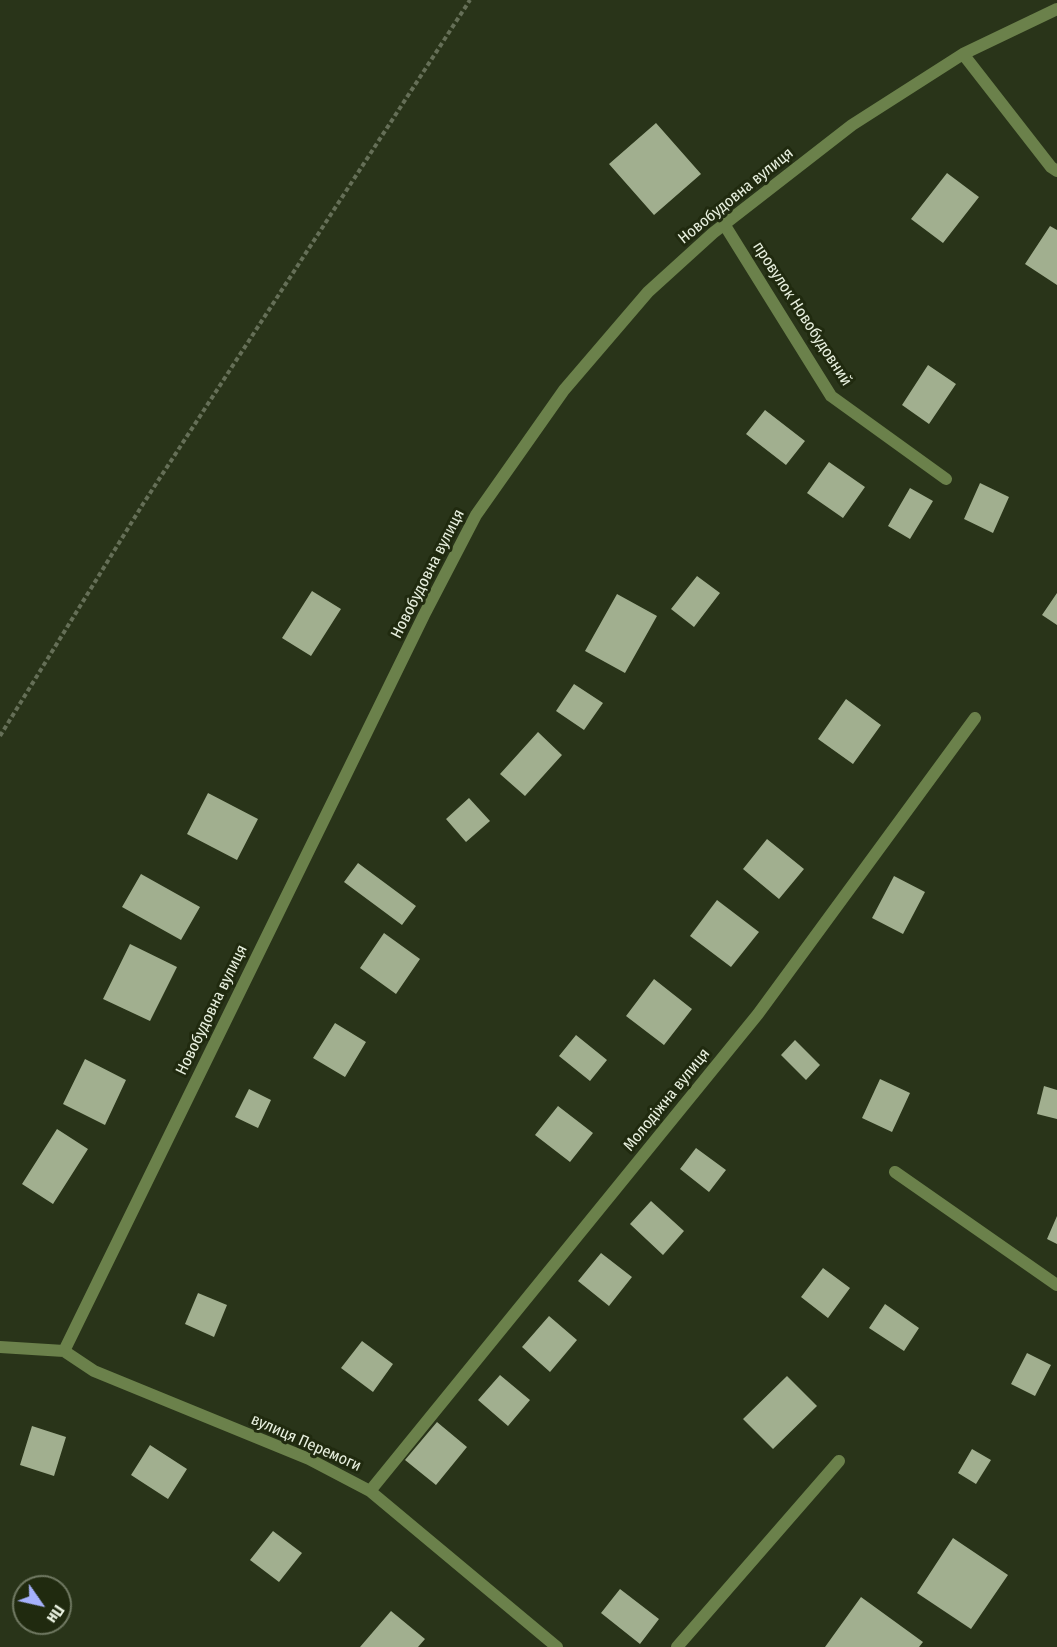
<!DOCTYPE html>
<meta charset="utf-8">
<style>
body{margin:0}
#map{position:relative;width:1057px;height:1647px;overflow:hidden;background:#293419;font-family:"Fira Sans Condensed",sans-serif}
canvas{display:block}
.north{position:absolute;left:12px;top:1575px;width:60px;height:60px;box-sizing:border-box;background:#202a0f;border:2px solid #707962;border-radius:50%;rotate:124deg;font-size:16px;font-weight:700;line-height:24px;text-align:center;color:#e8f0df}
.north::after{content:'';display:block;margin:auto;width:21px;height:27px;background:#a5b1fc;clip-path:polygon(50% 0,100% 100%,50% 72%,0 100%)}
</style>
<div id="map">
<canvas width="1057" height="1647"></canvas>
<div class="north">Пн</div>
</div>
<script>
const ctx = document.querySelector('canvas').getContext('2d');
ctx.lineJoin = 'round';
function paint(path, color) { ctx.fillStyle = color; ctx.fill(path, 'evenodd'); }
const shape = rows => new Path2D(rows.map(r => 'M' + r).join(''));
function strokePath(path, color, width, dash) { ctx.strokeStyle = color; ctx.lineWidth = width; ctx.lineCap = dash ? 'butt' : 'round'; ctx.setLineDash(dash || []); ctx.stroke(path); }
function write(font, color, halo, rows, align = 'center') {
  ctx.font = font + ' "Fira Sans Condensed",sans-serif'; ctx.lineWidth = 6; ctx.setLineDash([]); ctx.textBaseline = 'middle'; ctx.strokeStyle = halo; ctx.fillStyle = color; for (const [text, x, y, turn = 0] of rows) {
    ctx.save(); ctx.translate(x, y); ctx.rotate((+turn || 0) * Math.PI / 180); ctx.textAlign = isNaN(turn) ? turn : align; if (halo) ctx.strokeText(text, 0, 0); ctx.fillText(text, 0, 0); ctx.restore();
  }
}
paint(shape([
 [656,123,701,174,654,215,609,164],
 [947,173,979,197,943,243,911,219],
 [1050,226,1057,230,1057,285,1025,264],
 [928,365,956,384,929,424,902,405],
 [765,410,805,441,786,465,746,434],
 [829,462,865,487,843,518,807,493],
 [980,483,1009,497,993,533,964,519],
 [910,488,933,501,910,539,888,526],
 [697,576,720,593,694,627,671,609],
 [312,591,341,609,311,656,282,638],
 [1057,593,1057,625,1042,615],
 [617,594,657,616,625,673,585,651],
 [574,684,603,703,584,730,556,711],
 [846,699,881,725,853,764,818,739],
 [538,732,562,755,525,796,500,774],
 [208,793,258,819,237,860,187,834],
 [469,798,490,821,466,842,446,819],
 [767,839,804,869,779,899,743,869],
 [358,863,416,906,402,925,344,882],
 [141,874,200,907,181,940,122,907],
 [894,876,925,892,903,934,872,918],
 [717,900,759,932,731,967,690,936],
 [384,933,420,959,396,994,360,968],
 [130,944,177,967,150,1021,103,999],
 [654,979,692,1009,664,1045,626,1016],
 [335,1023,366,1042,345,1077,313,1058],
 [576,1035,607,1060,590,1081,559,1056],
 [795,1040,820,1065,806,1080,781,1055],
 [85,1059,126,1080,105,1125,63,1104],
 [880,1079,910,1093,892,1132,862,1118],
 [1044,1086,1057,1090,1057,1119,1037,1114],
 [249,1089,271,1100,258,1128,235,1117],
 [558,1106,593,1133,570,1162,535,1135],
 [57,1129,88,1149,53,1204,22,1184],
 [696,1148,726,1170,709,1192,680,1169],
 [651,1201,684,1231,663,1255,630,1224],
 [1057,1216,1057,1244,1047,1239],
 [601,1253,632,1277,609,1306,578,1281],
 [823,1268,850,1288,828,1318,801,1297],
 [198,1293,227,1305,214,1337,185,1324],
 [885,1304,919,1328,904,1351,869,1328],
 [549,1316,577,1340,550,1372,522,1347],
 [362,1341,393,1364,373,1392,341,1368],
 [1027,1353,1051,1365,1035,1396,1011,1384],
 [500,1375,530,1400,508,1426,478,1400],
 [787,1376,817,1406,773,1449,743,1419],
 [437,1422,467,1447,436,1485,405,1460],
 [32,1426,66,1437,54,1476,20,1465],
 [150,1445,187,1469,168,1499,131,1475],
 [972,1449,991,1460,976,1484,958,1473],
 [273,1531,302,1553,279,1582,250,1560],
 [953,1538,1008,1575,971,1629,917,1593],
 [620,1589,659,1619,640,1644,601,1613],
 [861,1597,923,1642,919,1647,825,1647],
 [391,1611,425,1639,418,1647,360,1647]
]), '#a1af8f');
strokePath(shape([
 [0,736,143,504,470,0]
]), '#656f57', 4, [4.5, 3]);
strokePath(shape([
 [895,1172,1057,1285],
 [677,1647,839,1461]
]), '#6b814b', 12);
strokePath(shape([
 [963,54,1051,167,1057,171],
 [724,224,831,396,946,479],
 [0,1347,64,1351,94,1371,309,1459,370,1491,557,1647],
 [64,1351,424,615,476,515,564,390,648,292,713,233,852,125,963,54,1057,9],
 [370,1491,758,1014,975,718]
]), '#6b814b', 12);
write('16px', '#e8f0df', '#202a0f', [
 ["Новобудовна вулиця",736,196,-39],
 ["провулок Новобудовний",802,314,57],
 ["Новобудовна вулиця",428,574,-63],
 ["Новобудовна вулиця",212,1010,-64],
 ["Молодіжна вулиця",667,1100,-51],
 ["вулиця Перемоги",306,1443,24]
]);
</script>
